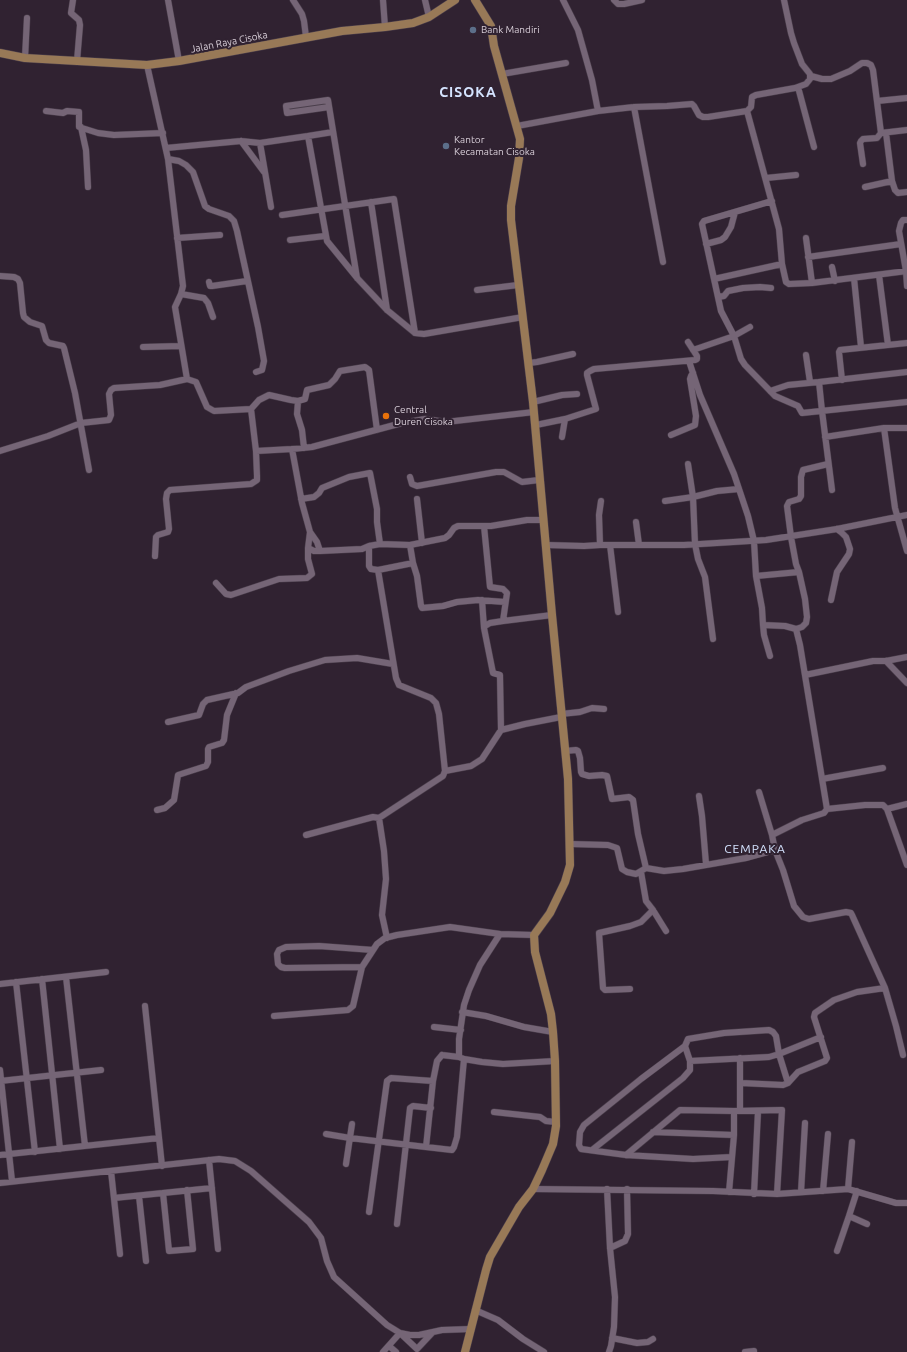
<!DOCTYPE html>
<style>
body{margin:0}
canvas{display:block;background:#302231}
</style>
<canvas width="907" height="1352"></canvas>
<script>
const ctx = document.querySelector('canvas').getContext('2d');
ctx.lineJoin = 'round';
const shape = rows => new Path2D(rows.map(r => 'M' + r).join(''));
function strokePath(path, color, width, dash) { ctx.strokeStyle = color; ctx.lineWidth = width; ctx.lineCap = dash ? 'butt' : 'round'; ctx.setLineDash(dash || []); ctx.stroke(path); }
function write(font, color, halo, rows, align = 'center') {
  ctx.font = font + ' Ubuntu,sans-serif'; ctx.lineWidth = 4; ctx.setLineDash([]); ctx.textBaseline = 'middle'; ctx.strokeStyle = halo; ctx.fillStyle = color; for (const [text, x, y, turn = 0] of rows) {
    ctx.save(); ctx.translate(x, y); ctx.rotate((+turn || 0) * Math.PI / 180); ctx.textAlign = isNaN(turn) ? turn : align; if (halo) ctx.strokeText(text, 0, 0); ctx.fillText(text, 0, 0); ctx.restore();
  }
}
const street = shape([
 [73,0,71,13,79,20,80,25,77,61],
 [168,0,179,61],
 [293,0,302,14,304,21,306,37],
 [383,0,385,27],
 [425,0,429,17],
 [563,0,578,30,592,80,598,111],
 [614,0,618,4,624,4,642,0],
 [25,58,27,18],
 [502,74,566,63],
 [811,76,822,79,831,79,850,71,862,63,867,63,871,65,873,70,881,133,907,130],
 [798,87,814,147],
 [877,101,907,98],
 [329,107,287,113,286,106,328,100,357,278],
 [634,107,663,262],
 [46,111,63,113,67,111,79,112,79,127,98,133,114,135,163,133],
 [747,111,751,107,752,97,756,95,795,88,806,84,810,79,810,74,802,64,794,43,791,33,784,0],
 [517,126,598,111,634,107,667,106,692,104,694,106,699,115,703,117,708,117,747,111,779,229,782,264,786,282,789,284,812,283,907,271],
 [81,127,86,150,88,187],
 [886,133,892,181,895,190,898,193,907,192],
 [308,136,333,132],
 [241,141,264,172],
 [260,143,271,207],
 [166,148,241,141,260,143,308,136,327,241,358,279,387,310,415,333,424,334,523,317],
 [168,159,179,161,186,165,193,172,205,206,209,209,229,216,234,221,237,231,258,327,264,361,262,370,256,372],
 [863,164,860,143,861,141,863,139,877,138,881,133],
 [766,178,796,175],
 [865,187,892,181],
 [772,201,704,221,702,224,721,311,734,336,741,359,745,365,775,396,798,406,802,413,907,402],
 [371,202,387,310],
 [282,215,394,199,415,333],
 [907,220,903,220,901,223,899,231,906,271,907,286],
 [177,238,220,235],
 [806,238,812,283],
 [290,240,325,236],
 [706,244,721,240,725,237,731,227,735,212],
 [808,257,901,244],
 [832,267,835,281],
 [879,275,888,345],
 [0,276,14,277,18,279,20,283,23,313,24,317,30,322,42,326,46,340,49,343,63,346,64,348,75,393,89,470],
 [854,278,861,347],
 [714,279,782,264],
 [209,282,210,286,212,286,247,281],
 [477,290,518,285],
 [181,294,204,298,208,303,213,317],
 [718,297,724,296,728,291,743,288,760,287,771,288],
 [143,347,181,346],
 [693,350,734,336,750,327],
 [806,355,810,382],
 [689,361,700,395,734,474,748,516,754,541,756,576,762,608,763,625,785,626,796,629,800,645,827,809,824,813,802,820,772,835,775,850,783,870,794,906,803,917,809,919,846,912,851,913,852,915,885,988,896,1026,903,1055],
 [529,363,537,362,573,354],
 [842,380,839,352,840,350,907,343],
 [770,391,788,385,819,382],
 [298,401,297,414,302,430,304,448],
 [533,402,562,395,577,394],
 [251,409,259,400,269,395,291,400,298,401,305,399,307,390,329,385,335,379,340,371,365,367,369,370,377,430],
 [536,425,565,419,596,409,587,375,587,373,590,371,594,369,695,360,697,359,697,356,688,342],
 [884,428,895,508,907,551],
 [671,435,695,425,696,416,690,379,691,376,693,373],
 [562,437,565,419],
 [825,437,884,428,907,428],
 [292,449,302,503,310,532,308,548],
 [0,451,48,436,81,423,109,420,111,415,109,394,111,390,114,388,160,385,187,379,175,307,181,294,183,286,168,159,147,65],
 [256,451,292,449,312,447,402,423,425,419,446,422,534,412],
 [688,464,693,497,695,544,698,559,705,577,713,639],
 [410,477,412,484,417,486,496,472,504,472,522,482,539,480],
 [832,490,822,411,819,382,907,372],
 [301,499,314,497,319,493,322,488,349,477,370,473,377,509,377,522,380,544],
 [417,499,422,543],
 [665,501,693,497,717,491,739,489],
 [636,522,639,545],
 [484,526,490,587,503,589,507,593,503,621],
 [310,532,317,542,320,551],
 [410,545,445,538,449,535,454,528,458,526,491,526,527,520,543,520],
 [546,545,584,546,600,545,684,545,766,540,837,529,907,515],
 [600,545,599,515,601,501],
 [610,545,618,612],
 [369,546,380,544,410,545,413,563],
 [155,556,156,537,158,535,168,532,169,529,166,499,167,493,170,490,251,484,257,480,257,476,256,451,251,409,214,411,207,407,196,382,187,379],
 [378,570,413,563,417,576,421,606,422,608,443,606,457,602,478,600,505,602],
 [756,576,799,572],
 [216,583,226,594,231,595,279,579,307,578,312,574,308,559,308,548,314,551,320,551,362,549,369,546,369,566,371,569,378,570,396,678,399,685,431,698,436,703,439,714,445,771,443,776,379,818,384,851,386,879,382,915,387,938],
 [482,600,484,628],
 [831,600,837,572,849,554,850,549,846,537,841,532,837,529],
 [763,625,764,635,770,656],
 [796,629,802,627,806,623,807,617,805,599,799,572,796,564,791,537,787,506,789,502,799,499,801,496,801,477,803,470,828,464],
 [886,661,907,683],
 [805,675,873,661,886,661,907,657],
 [561,714,580,712,592,708,604,709],
 [168,722,199,715,203,704,207,700,238,693,246,687,289,671,325,660,357,658,393,664],
 [501,730,500,675,493,673,484,628,485,626,490,623,503,621,552,615],
 [565,751,576,750,578,751,580,758,581,772,582,774,589,776,602,775,607,776,612,799,629,797,633,800,638,834,646,868],
 [445,771,471,766,482,759,501,730,525,724,561,717],
 [822,779,883,768],
 [759,792,772,835],
 [699,796,702,816,706,864],
 [827,809,865,805,883,805,887,809,907,865],
 [887,809,907,804],
 [157,810,165,808,174,800,178,775,206,766,208,762,208,749,209,747,222,743,224,740,227,715,236,693],
 [306,835,373,817,379,818],
 [570,844,608,845,617,848,622,869,627,872,636,874,646,868,664,871,683,869,746,858,775,850],
 [641,872,646,901,653,910,666,931],
 [362,967,285,968,281,967,278,964,277,954,279,950,286,947,319,946,373,950],
 [66,977,85,1146],
 [42,979,60,1149],
 [16,982,35,1152],
 [0,984,106,972],
 [630,989,605,990,603,988,599,933,630,926,641,922,653,910],
 [145,1006,162,1166],
 [462,1012,486,1016,524,1027,553,1032],
 [274,1016,348,1010,353,1006,362,967,377,944,385,938,397,935,450,927,500,934],
 [434,1027,461,1030],
 [685,1046,641,1079,584,1125,580,1132,579,1145,581,1149,626,1155,693,1159,732,1157],
 [442,1055,459,1057,464,1059,457,1137,454,1147,452,1150,426,1147,433,1081,437,1061,442,1055],
 [459,1057,459,1039,464,1005,469,990,480,965,500,934,534,935],
 [464,1059,482,1062,503,1064,555,1061],
 [0,1070,12,1181],
 [0,1081,101,1070],
 [741,1083,783,1085,788,1083,798,1072,825,1061,827,1058,814,1017,815,1013,834,1000,857,992,885,988],
 [788,1083,779,1054,821,1037],
 [740,1110,740,1058],
 [494,1112,540,1117,546,1121,556,1122],
 [653,1132,734,1135],
 [326,1134,350,1138,426,1147],
 [592,1150,683,1078,690,1070,690,1061,685,1046,688,1039,724,1033,769,1030,773,1032,776,1036,779,1054,769,1057,690,1061],
 [0,1155,159,1138],
 [626,1155,680,1110,734,1111,782,1110,777,1194],
 [209,1160,218,1249],
 [346,1164,352,1124],
 [111,1171,120,1254],
 [0,1183,219,1159,235,1161,251,1171,309,1222,321,1238,327,1261,334,1277,387,1325,400,1333,410,1335,419,1335,442,1330,471,1329],
 [533,1189,713,1191,777,1194,848,1189,896,1203,907,1203],
 [607,1189,610,1248,615,1297,614,1327,611,1346,609,1352],
 [848,1189,852,1142],
 [823,1191,828,1134],
 [729,1192,734,1135,734,1111],
 [801,1192,805,1123],
 [163,1193,169,1251,193,1249,187,1190],
 [754,1194,758,1111],
 [139,1196,146,1261],
 [114,1198,212,1188],
 [369,1212,387,1081,391,1078,433,1081],
 [849,1216,867,1224],
 [397,1224,410,1108,413,1106,431,1108],
 [610,1248,625,1241,628,1234,627,1189],
 [837,1251,849,1216,857,1191],
 [475,1310,498,1320,523,1339,544,1352],
 [612,1338,637,1343,648,1342,653,1339],
 [389,1346,396,1352],
 [383,1352,400,1333,417,1349,432,1333],
 [745,1352,754,1351]
]);
const secondary = shape([
 [0,53,25,58,147,65,179,61,342,31,385,27,413,23,429,17,455,0],
 [465,1352,486,1270,490,1257,519,1207,533,1189,542,1170,553,1144,556,1126,555,1061,553,1032,551,1014,535,952,534,935,550,913,565,882,570,865,568,779,552,615,533,402,511,220,511,206,519,158,520,139,494,46,491,26,475,0]
]);
strokePath(street, '#4a3e4b', 7);
strokePath(secondary, '#4a3e4b', 9);
strokePath(street, '#756576', 6);
strokePath(secondary, '#987957', 8);
for (const [x, y, r, color] of [
 [473,30,4,"#5c6f8a"],
 [446,146,4,"#5c6f8a"],
 [386,416,4,"#e8710a"]
]) { const dot = new Path2D(); dot.arc(x, y, r, 0, 2 * Math.PI); ctx.fillStyle = color; ctx.fill(dot); strokePath(dot, '#302231', 1.5); }
write('10px', '#d8ced8', '#302231', [
 ["Bank Mandiri",481,30],
 ["Kantor",454,140],
 ["Kecamatan Cisoka",454,152],
 ["Central",394,410],
 ["Duren Cisoka",394,422]
], 'left');
write('10px', '#d8ced8', '#302231', [
 ["Jalan Raya Cisoka",229,42,-11]
]);
ctx.letterSpacing = '1px';
write('12px', '#d5e4ff', '#302231', [
 ["CEMPAKA",755,849]
]);
ctx.letterSpacing = '0px';
ctx.letterSpacing = '1px';
write('bold 14px', '#d5e4ff', '#302231', [
 ["CISOKA",468,92]
]);
ctx.letterSpacing = '0px';
</script>
